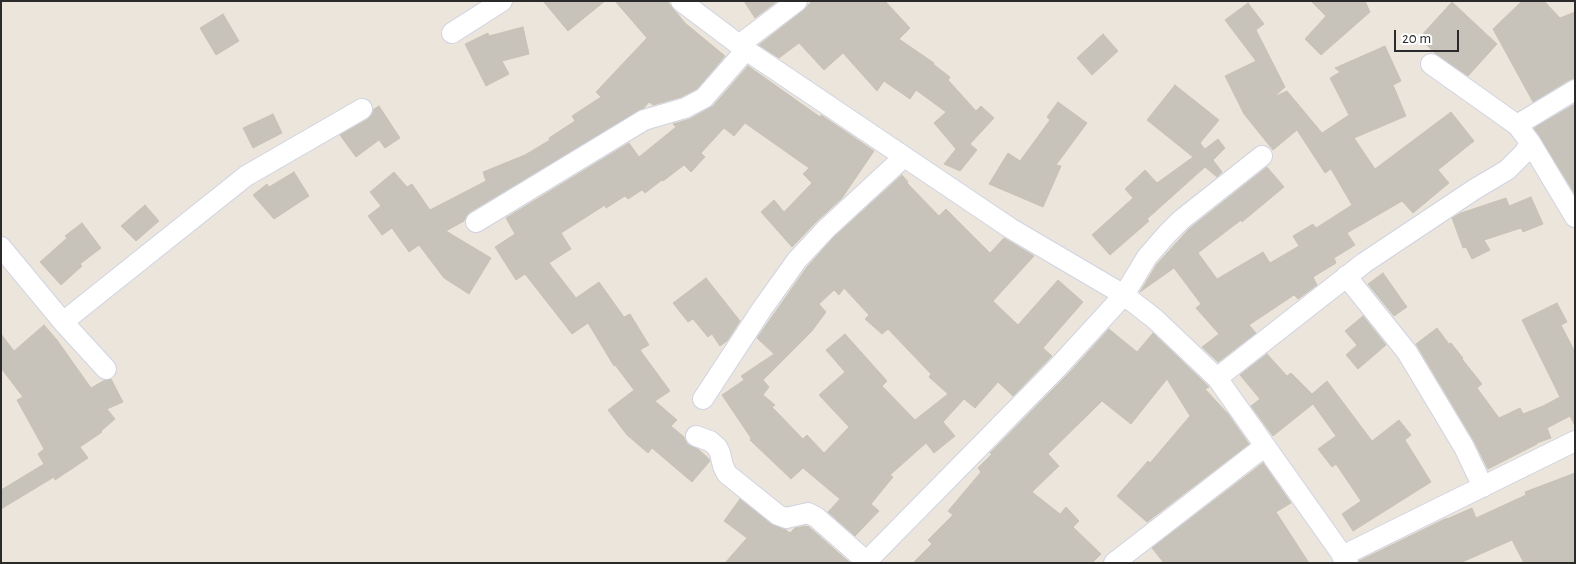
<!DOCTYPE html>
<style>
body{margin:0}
#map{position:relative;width:1576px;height:564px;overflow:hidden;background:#ece5db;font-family:"Alegreya Sans",sans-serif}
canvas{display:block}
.frame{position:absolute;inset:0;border:2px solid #2a2a2a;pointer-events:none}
.scale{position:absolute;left:1394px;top:30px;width:65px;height:22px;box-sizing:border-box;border:2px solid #2a2a2a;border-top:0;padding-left:6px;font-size:15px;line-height:18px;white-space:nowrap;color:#2a2a2a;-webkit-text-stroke:4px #fff;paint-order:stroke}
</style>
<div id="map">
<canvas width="1576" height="564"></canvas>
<div class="frame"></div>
<div class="scale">20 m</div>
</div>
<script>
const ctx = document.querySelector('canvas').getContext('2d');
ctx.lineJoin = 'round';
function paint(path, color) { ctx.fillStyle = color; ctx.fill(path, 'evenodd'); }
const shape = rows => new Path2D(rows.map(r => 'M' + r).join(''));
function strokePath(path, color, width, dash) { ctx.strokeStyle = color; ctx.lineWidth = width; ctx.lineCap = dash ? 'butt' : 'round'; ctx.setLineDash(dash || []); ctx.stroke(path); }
const building = shape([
 [543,1,605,1,568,31,543,1],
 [615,1,667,1,685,23,725,56,697,89,681,97,653,105,649,102,644,108,470,212,466,216,464,221,446,231,491,258,469,294,444,278,419,245,409,252,392,228,382,235,368,216,381,206,370,192,394,172,407,187,412,184,430,210,486,181,483,172,525,155,550,140,549,138,575,121,572,116,601,97,596,92,647,38,615,1],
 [744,1,777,1,755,18,744,1],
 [812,1,885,1,910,28,899,39,934,63,933,64,950,77,948,80,976,111,981,106,994,118,970,144,977,150,960,171,944,164,956,149,934,123,946,112,916,90,910,99,884,81,877,91,843,53,824,70,799,43,779,58,759,45,804,10,812,1],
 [1311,1,1365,1,1370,12,1321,55,1305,39,1326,16,1311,1],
 [1522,1,1544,1,1560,18,1575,12,1575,78,1569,80,1533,102,1493,29,1522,1],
 [1452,2,1497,44,1468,76,1436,54,1419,38,1452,2],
 [1248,3,1264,24,1256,30,1285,87,1274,97,1287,91,1322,133,1349,115,1330,78,1340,72,1335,68,1385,46,1401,81,1393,85,1406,116,1354,138,1375,169,1451,112,1474,141,1438,170,1449,183,1413,213,1402,201,1347,233,1355,245,1334,258,1336,263,1313,277,1317,285,1298,299,1294,295,1249,325,1256,333,1218,362,1202,347,1219,334,1196,308,1201,304,1174,268,1140,292,1157,264,1189,229,1267,167,1284,187,1242,222,1241,220,1198,253,1217,279,1263,252,1270,263,1299,246,1293,236,1313,224,1316,228,1352,205,1331,169,1325,173,1297,130,1273,150,1244,114,1225,76,1256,61,1225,20,1248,3],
 [223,14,239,41,216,55,200,28,223,14],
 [523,27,529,54,502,61,509,74,486,86,465,44,488,33,489,36,523,27],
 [1103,34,1118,51,1092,75,1077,58,1103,34],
 [748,66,820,117,821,115,874,151,842,198,817,221,792,247,761,212,774,200,784,212,812,183,803,174,809,168,745,123,734,136,724,128,701,153,705,157,691,172,684,165,663,181,662,180,645,193,642,190,628,199,625,196,606,208,605,205,561,233,571,249,549,263,576,298,599,282,624,317,630,314,649,345,640,350,670,391,655,401,677,420,671,426,684,437,687,444,698,449,709,459,710,461,692,482,652,448,648,453,627,435,608,410,634,390,615,365,614,366,588,323,572,334,525,274,516,280,495,247,515,234,506,218,629,143,639,157,676,127,673,124,690,119,713,106,748,66],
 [1175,85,1219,120,1200,143,1205,149,1218,139,1225,148,1213,160,1222,172,1217,177,1205,167,1147,219,1149,221,1110,255,1092,235,1133,198,1125,189,1145,170,1157,183,1193,157,1147,120,1175,85],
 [1058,102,1087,123,1056,165,1061,166,1043,207,989,184,1008,153,1020,161,1050,120,1047,117,1058,102],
 [1575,104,1575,194,1534,128,1575,104],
 [379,106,400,138,385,148,379,140,356,157,340,135,368,119,372,114,374,109,379,106],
 [273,114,282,133,253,148,243,128,273,114],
 [294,172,309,196,274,219,253,195,267,184,269,187,294,172],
 [902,175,908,182,907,183,939,216,946,209,990,253,1004,238,1034,256,993,301,1018,325,1058,280,1083,302,1043,348,1052,356,1013,396,998,382,975,408,964,399,943,422,955,436,934,453,926,443,890,475,893,477,871,504,879,511,855,536,828,512,840,499,803,468,791,479,750,440,751,438,722,395,744,380,741,376,774,354,757,338,807,267,834,237,902,175],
 [844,288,869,315,865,319,882,334,888,329,931,374,929,377,948,394,915,420,882,386,887,381,845,334,826,350,845,372,819,395,849,427,824,453,807,435,803,439,772,407,775,405,763,395,769,387,763,380,812,331,826,312,819,304,834,290,839,295,844,288],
 [1531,197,1543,224,1523,232,1521,228,1484,240,1490,250,1472,259,1466,247,1463,248,1452,218,1461,213,1506,198,1509,206,1531,197],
 [145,205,159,221,136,241,121,226,145,205],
 [82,223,101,248,80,264,82,266,61,285,40,262,67,238,65,236,82,223],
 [1383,273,1407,307,1394,316,1368,284,1383,273],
 [706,278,740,321,727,341,720,346,712,334,708,337,693,319,688,322,673,303,706,278],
 [1557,303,1567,322,1561,325,1575,352,1575,426,1570,416,1547,428,1551,438,1537,443,1537,444,1488,469,1474,441,1416,344,1437,328,1449,344,1451,343,1463,358,1462,359,1482,384,1477,388,1499,418,1520,408,1523,414,1543,406,1560,397,1522,320,1557,303],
 [1363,316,1386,345,1358,369,1346,355,1357,345,1345,331,1363,316],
 [44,325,57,340,91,388,105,380,111,379,123,402,107,409,115,419,101,431,102,432,80,447,88,458,55,480,54,477,1,509,1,490,44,464,38,454,44,449,17,400,23,397,1,368,1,334,14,351,44,325],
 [1109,329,1137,352,1153,333,1208,386,1209,387,1205,389,1228,414,1249,444,1147,522,1117,496,1148,461,1150,463,1190,416,1167,379,1131,424,1102,401,1048,454,1059,466,1032,492,1060,514,1066,507,1079,521,1073,527,1101,554,1092,563,913,563,932,544,928,540,953,515,948,511,981,472,978,468,992,454,990,453,1069,373,1109,329],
 [1267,354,1287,376,1291,373,1312,394,1327,381,1372,441,1399,420,1411,435,1405,440,1431,482,1353,531,1342,514,1361,501,1336,464,1332,467,1318,449,1336,436,1313,404,1273,436,1251,406,1260,399,1240,375,1267,354],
 [1263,463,1291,503,1276,512,1309,563,1164,563,1152,548,1263,463],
 [1575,473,1575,563,1524,563,1512,540,1460,563,1360,563,1359,561,1447,518,1447,519,1472,508,1476,518,1526,495,1525,492,1575,473],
 [740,499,771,524,786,530,790,533,795,528,806,526,809,527,850,563,725,563,747,538,724,521,740,499]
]);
paint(building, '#c7c3ba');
strokePath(building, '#c8c2b5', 1);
const street = shape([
 [681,1,746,50,1010,228,1124,295,1155,319,1217,378,1348,563],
 [452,33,502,1],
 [739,45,797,1],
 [1517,125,1575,90],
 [1530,142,1575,217],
 [476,222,644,120,685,108,704,98,746,50],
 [1,247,63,322,106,369],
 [1346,276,1407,352,1464,447,1483,487],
 [63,322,246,176,362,109],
 [1217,378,1364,263,1475,189,1507,170,1525,152,1530,142,1517,125,1431,64],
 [703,399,762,309,797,260,826,229,904,157],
 [696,436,710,441,717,447,720,453,723,466,727,474,778,515,786,518,808,513,816,517,866,561],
 [1342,556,1575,441],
 [865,563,1058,367,1124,295,1147,257,1167,234,1181,220,1262,156],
 [1114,563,1265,446]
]);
strokePath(street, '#d0d3e3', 22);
strokePath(street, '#fff', 20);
</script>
